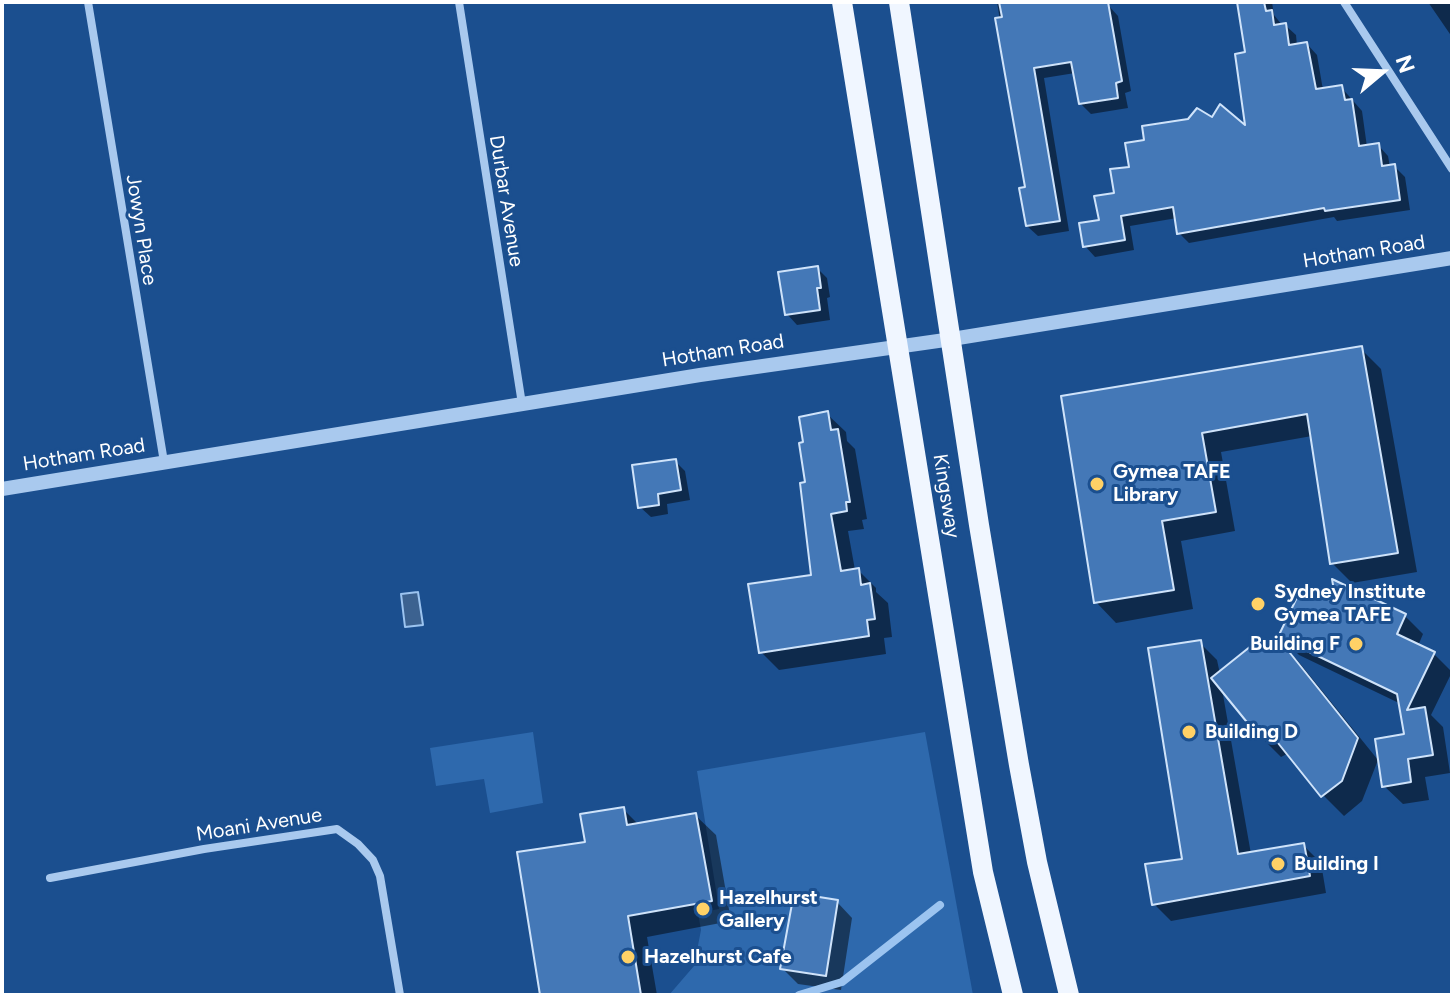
<!DOCTYPE html>
<style>
body{margin:0}
#map{position:relative;width:1454px;height:997px;overflow:hidden;background:#1b4f8f;font-family:Figtree,sans-serif}
canvas{display:block}
.frame{position:absolute;inset:0;border:4px solid #fff;pointer-events:none}
.north{position:absolute;left:1342px;top:32px;width:80px;height:80px;-webkit-text-stroke:6px #1b4f8f;paint-order:stroke;rotate:71deg;font-size:22px;font-weight:700;line-height:32px;text-align:center;color:#fff}
.north::after{content:'';display:block;margin:auto;width:28px;height:36px;background:#fff;clip-path:polygon(50% 0,100% 100%,50% 72%,0 100%)}
</style>
<div id="map">
<canvas width="1454" height="997"></canvas>
<div class="frame"></div>
<div class="north">N</div>
</div>
<script>
const ctx = document.querySelector('canvas').getContext('2d');
ctx.lineJoin = 'round';
function paint(path, color) { ctx.fillStyle = color; ctx.fill(path, 'evenodd'); }
const shape = rows => new Path2D(rows.map(r => 'M' + r).join(''));
function strokePath(path, color, width, dash) { ctx.strokeStyle = color; ctx.lineWidth = width; ctx.lineCap = dash ? 'butt' : 'round'; ctx.setLineDash(dash || []); ctx.stroke(path); }
function write(font, color, halo, rows, align = 'center') {
  ctx.font = font + ' Figtree,sans-serif'; ctx.lineWidth = 6; ctx.setLineDash([]); ctx.textBaseline = 'middle'; ctx.strokeStyle = halo; ctx.fillStyle = color; for (const [text, x, y, turn = 0] of rows) {
    ctx.save(); ctx.translate(x, y); ctx.rotate((+turn || 0) * Math.PI / 180); ctx.textAlign = isNaN(turn) ? turn : align; if (halo) ctx.strokeText(text, 0, 0); ctx.fillText(text, 0, 0); ctx.restore();
  }
}
paint(shape([
 [533,732,543,803,490,813,484,779,436,786,430,748],
 [925,732,973,995,669,995,694,966,701,930,698,913,719,909,697,771]
]), '#2e69ad');
const water = shape([
 [418,592,423,625,405,627,401,594,418,592]
]);
paint(water, '#3c6290');
strokePath(water, '#9cc4f0', 2);
paint(shape([
 [997,2,1098,2,1108,5,1118,16,1131,91,1125,93,1128,108,1091,114,1080,103,1075,73,1044,78,1069,231,1038,236,1027,226,1027,188],
 [1239,2,1272,2,1274,15,1282,25,1285,25,1296,35,1297,46,1307,44,1317,55,1323,90,1341,87,1362,111,1367,147,1378,145,1388,156,1390,167,1394,166,1405,177,1410,210,1337,221,1334,217,1189,243,1179,233,1177,218,1130,226,1134,250,1095,257,1085,246,1146,142,1212,120,1248,130,1247,54],
 [1428,2,1452,2,1452,37],
 [817,268,827,278,830,297,827,298,830,320,797,325,787,314],
 [1361,349,1381,369,1417,572,1352,583,1332,563,1312,436,1221,452,1235,531,1181,541,1193,609,1116,623,1096,602,1064,397],
 [827,414,846,432,847,441,855,449,867,519,862,520,864,529,848,531,855,570,858,570,876,588,876,592,888,603,892,637,884,638,886,654,779,670,761,652,813,577,808,484],
 [675,461,685,471,690,500,667,504,668,514,651,517,640,507],
 [1338,607,1405,616,1423,634,1418,646,1433,653,1452,672,1431,715,1443,727,1450,773,1425,777,1429,800,1403,804,1384,786,1406,736,1401,704,1299,655,1280,636],
 [1261,641,1273,653,1278,641,1298,661,1378,760,1362,801,1344,816,1323,795,1289,753,1281,757,1260,736,1222,689,1251,854,1303,845,1321,863,1326,893,1171,921,1154,904,1184,861,1200,643,1217,660,1220,674],
 [623,809,639,825,695,815,716,835,731,921,647,937,657,995,542,995,588,843],
 [837,902,852,918,841,990,798,984,782,968]
]), '#0007');
strokePath(shape([
 [799,995,842,982,940,905]
]), '#9cc4f0', 8);
const building = shape([
 [999,2,1108,2,1122,81,1116,83,1118,98,1079,104,1071,62,1034,68,1060,221,1026,226,1019,188,1025,187,995,18,1002,17,999,2],
 [1237,2,1264,2,1266,11,1272,10,1274,25,1286,23,1289,45,1307,42,1316,89,1342,85,1345,100,1352,99,1359,146,1379,143,1382,166,1395,164,1400,200,1325,211,1324,208,1177,234,1173,207,1121,216,1125,240,1083,247,1079,223,1099,220,1094,196,1114,193,1110,169,1129,167,1125,143,1144,140,1142,126,1188,119,1197,108,1212,117,1220,104,1245,125,1235,54,1245,52,1237,2],
 [818,266,821,288,817,288,820,310,785,315,778,272,818,266],
 [1362,346,1398,553,1330,564,1307,414,1202,433,1216,512,1162,521,1174,590,1094,603,1061,396,1362,346],
 [828,411,831,430,838,429,850,502,846,502,847,511,831,514,841,571,859,568,861,585,870,583,875,619,867,620,869,636,759,653,748,584,811,575,800,483,805,482,799,443,803,442,799,417,828,411],
 [676,459,681,490,658,494,659,505,638,508,632,465,676,459],
 [1332,579,1406,614,1397,634,1435,652,1407,710,1425,707,1433,755,1408,759,1411,782,1382,787,1375,739,1404,734,1397,694,1278,637,1302,587,1336,603,1332,579],
 [1261,638,1271,651,1278,638,1358,738,1342,781,1321,797,1270,733,1259,737,1211,678,1261,638],
 [1201,640,1238,854,1304,843,1310,876,1152,905,1145,864,1182,859,1148,648,1201,640],
 [624,807,627,825,696,813,712,901,628,916,641,995,540,995,517,852,585,842,580,814,624,807],
 [794,893,838,900,826,976,780,969,794,893]
]);
paint(building, '#4478b7');
strokePath(building, '#cfe3fa', 2);
strokePath(shape([
 [88,2,164,462],
 [459,2,522,404],
 [1344,2,1452,169],
 [50,878,204,849,337,829,358,844,373,860,380,876,400,995]
]), '#a9c9ee', 8);
strokePath(shape([
 [2,489,700,375,952,339,1452,258]
]), '#a9c9ee', 14);
strokePath(shape([
 [842,2,983,872,1013,995],
 [899,2,979,525,1019,765,1037,862,1069,995]
]), '#f0f6ff', 20);
for (const [x, y, r, color] of [
 [1097,484,8,"#ffd166"],
 [1258,604,8,"#ffd166"],
 [1356,644,8,"#ffd166"],
 [1189,732,8,"#ffd166"],
 [1278,864,8,"#ffd166"],
 [703,909,8,"#ffd166"],
 [628,957,8,"#ffd166"]
]) { const dot = new Path2D(); dot.arc(x, y, r, 0, 2 * Math.PI); ctx.fillStyle = color; ctx.fill(dot); strokePath(dot, '#1b4f8f', 3); }
write('20px', '#fff', '#1b4f8f', [
 ["Durbar Avenue",506,201,81],
 ["Jowyn Place",141,230,81],
 ["Hotham Road",1364,252,-9],
 ["Hotham Road",723,351,-9],
 ["Hotham Road",84,455,-9],
 ["Kingsway",946,496,81],
 ["Moani Avenue",259,825,-9]
]);
write('bold 20px', '#fff', '#1b4f8f', [
 ["Gymea TAFE",1113,472],
 ["Library",1113,495],
 ["Sydney Institute",1274,592],
 ["Gymea TAFE",1274,615],
 ["Building F",1340,644,"right"],
 ["Building D",1205,732],
 ["Building I",1294,864],
 ["Hazelhurst",719,898],
 ["Gallery",719,921],
 ["Hazelhurst Cafe",644,957]
], 'left');
</script>
